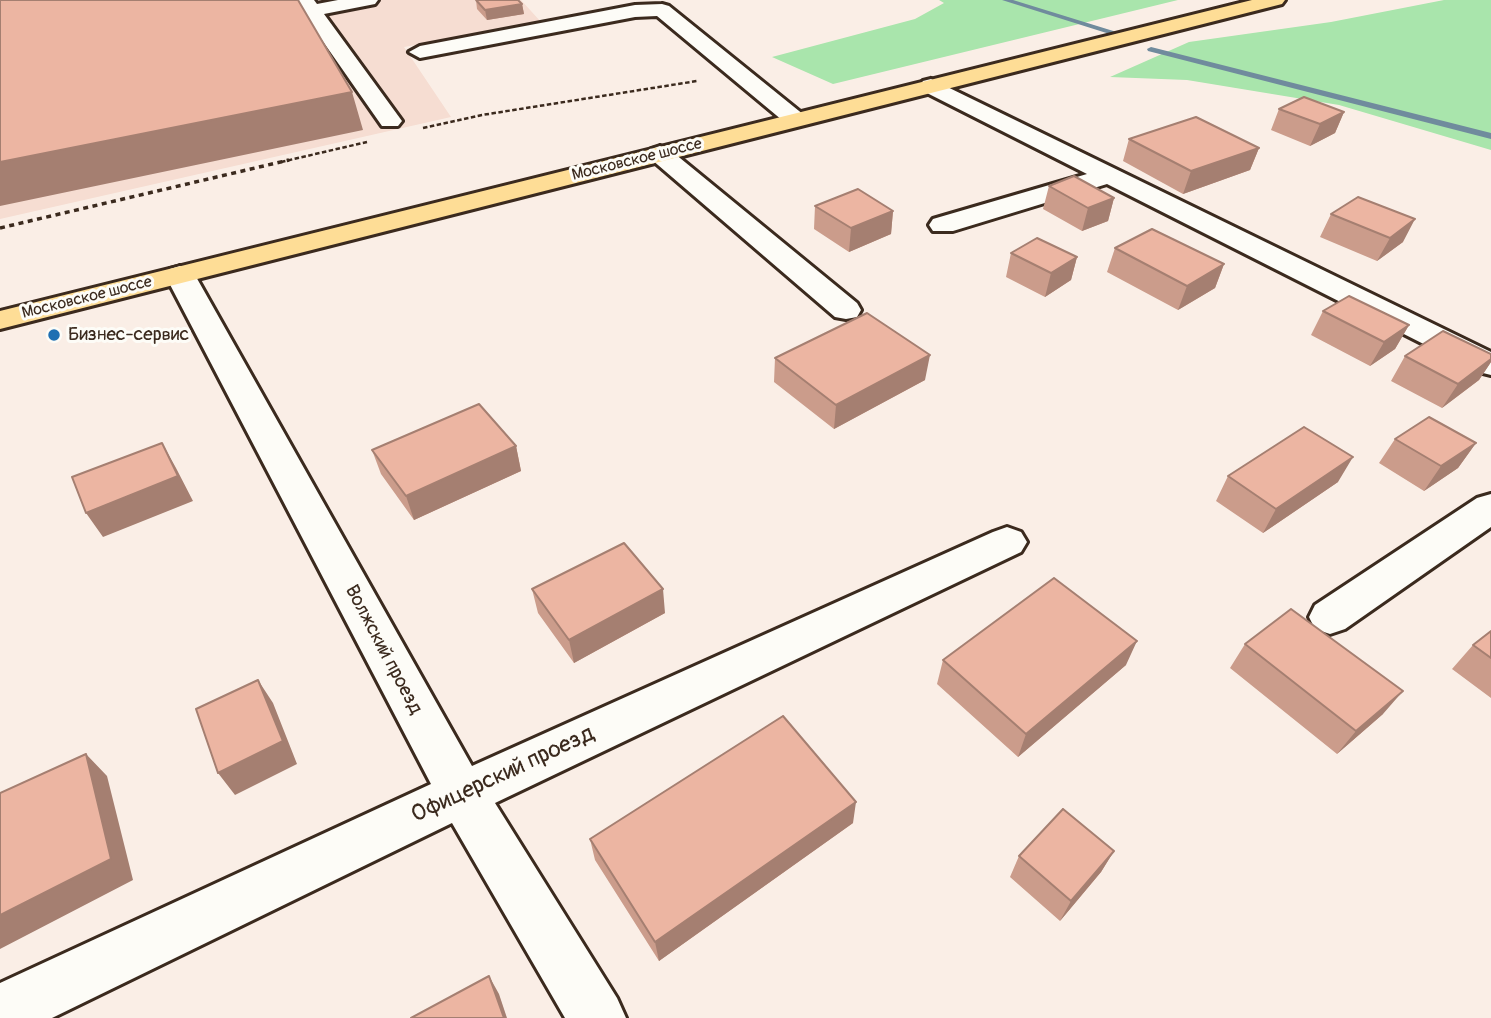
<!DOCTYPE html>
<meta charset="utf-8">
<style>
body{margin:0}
canvas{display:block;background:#faeee6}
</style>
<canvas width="1491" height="1018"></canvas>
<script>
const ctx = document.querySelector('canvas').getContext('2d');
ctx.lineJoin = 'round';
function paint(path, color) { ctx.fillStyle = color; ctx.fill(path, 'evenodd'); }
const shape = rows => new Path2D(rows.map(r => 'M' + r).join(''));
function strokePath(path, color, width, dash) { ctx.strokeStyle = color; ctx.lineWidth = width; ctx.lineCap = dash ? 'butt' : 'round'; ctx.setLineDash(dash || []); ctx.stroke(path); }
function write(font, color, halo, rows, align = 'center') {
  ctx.font = font + ' Pangolin,sans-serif'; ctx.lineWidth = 6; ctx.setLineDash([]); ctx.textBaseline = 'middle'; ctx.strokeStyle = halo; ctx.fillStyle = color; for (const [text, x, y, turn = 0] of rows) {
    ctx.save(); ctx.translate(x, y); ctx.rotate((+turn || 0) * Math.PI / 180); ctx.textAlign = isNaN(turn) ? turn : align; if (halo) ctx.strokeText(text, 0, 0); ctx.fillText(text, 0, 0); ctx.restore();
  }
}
paint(shape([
 [0,0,521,0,541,22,404,47,451,117,0,219]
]), '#f6ddd2');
paint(shape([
 [939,0,1178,0,833,84,772,57,915,19,944,3],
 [1444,0,1491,0,1491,150,1339,105,1187,80,1110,77,1189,42,1331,22]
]), '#a9e5ac');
paint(shape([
 [1002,0,1013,0,1123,34,1116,36,1002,0],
 [1151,47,1491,133,1491,139,1148,51,1147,49,1151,47]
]), '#708b9d');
const minor = shape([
 [294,0,314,0,317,4,338,0,378,0,375,4,324,14,402,121,398,126,382,126,294,0],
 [662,4,669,6,804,115,808,120,804,125,788,125,657,16,635,17,420,58,409,52,420,46,635,5,662,4],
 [931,79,1491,352,1491,375,1479,372,1107,184,953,231,933,231,929,225,933,219,1087,174,923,91,920,86,923,81,931,79],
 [660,146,669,149,857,303,861,310,857,317,846,319,835,317,651,159,647,154,651,149,660,146],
 [180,266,190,269,195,275,472,766,993,532,1007,527,1021,532,1027,542,1021,552,495,803,617,998,626,1018,565,1018,452,823,52,1018,0,1018,0,983,431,784,165,275,170,269,180,266],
 [1491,494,1491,527,1345,629,1330,634,1315,629,1309,617,1315,605,1477,498,1491,494]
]);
const major = shape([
 [1252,0,1285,0,1282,4,0,329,0,311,1252,0]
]);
strokePath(minor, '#3b2a1e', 6);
strokePath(major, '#3b2a1e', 6);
strokePath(shape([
 [423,128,482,115,697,81],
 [281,162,367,142]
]), '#3b2a1e', 2.5, [4.5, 2.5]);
strokePath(shape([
 [0,228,289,160]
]), '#3b2a1e', 3.5, [5, 4.5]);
paint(minor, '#fdfcf7');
paint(major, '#fedd96');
paint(shape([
 [476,0,522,4,524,14,487,20,477,9],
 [1279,109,1344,112,1335,133,1310,146,1271,130],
 [1129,139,1259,148,1250,170,1183,194,1123,161],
 [1049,186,1114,198,1108,221,1082,231,1043,209],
 [815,206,893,211,891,234,849,252,814,229],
 [1331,214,1403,242,1377,261,1320,237],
 [1115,248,1224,264,1215,288,1178,310,1107,272],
 [1011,253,1077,257,1071,280,1045,297,1006,277],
 [1323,311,1409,325,1395,349,1370,366,1311,335],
 [1491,354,1491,362,1479,380,1442,408,1391,381,1405,356],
 [775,358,925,380,834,429,774,382],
 [1395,439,1476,443,1458,468,1424,491,1379,463],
 [516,446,521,471,414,520,381,474,372,450],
 [1228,476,1338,482,1263,533,1216,501],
 [532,589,665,613,574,663,538,613],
 [1491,631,1491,698,1452,669,1473,645],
 [1245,644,1383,714,1337,754,1230,668],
 [943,660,1126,665,1018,757,937,684],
 [853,823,659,961,595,860,590,839],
 [1114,851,1101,872,1060,921,1010,877,1019,856]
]), '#cb9c8b');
paint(shape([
 [522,4,524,14,487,20,485,10],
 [352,92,363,130,0,206,0,162],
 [1344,112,1335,133,1310,146,1320,124],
 [1259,148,1250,170,1183,194,1191,171],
 [1114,198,1108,221,1082,231,1088,208],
 [893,211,891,234,849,252,851,228],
 [1415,219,1403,242,1377,261,1390,238],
 [1077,257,1071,280,1045,297,1051,273],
 [1224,264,1215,288,1178,310,1187,286],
 [1409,325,1395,349,1370,366,1384,342],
 [930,355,925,380,834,429,836,405],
 [1491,359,1491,362,1479,380,1442,408,1458,384],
 [162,443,176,468,193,501,103,537,86,513],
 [1476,443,1458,468,1424,491,1441,466],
 [516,446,521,471,414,520,406,496],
 [1353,457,1338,482,1263,533,1276,509],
 [663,589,665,613,574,663,569,640],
 [1137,641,1126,665,1018,757,1026,734],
 [258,680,273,703,297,764,235,795,218,773],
 [1403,691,1383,714,1337,754,1356,731],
 [86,754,107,776,133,880,0,949,0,915],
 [856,802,853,823,659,961,655,942],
 [1114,851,1101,872,1060,921,1071,901],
 [489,976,499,994,507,1018,504,1018]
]), '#a57f71');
const building = shape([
 [0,0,298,0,352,92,0,162,0,0],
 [476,0,518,0,522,4,485,10,476,0],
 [1304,97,1344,112,1320,124,1279,109,1304,97],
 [1196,117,1259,148,1191,171,1129,139,1196,117],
 [1074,176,1114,198,1088,208,1049,186,1074,176],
 [858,189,893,211,851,228,815,206,858,189],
 [1358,197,1415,219,1390,238,1331,214,1358,197],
 [1152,229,1224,264,1187,286,1115,248,1152,229],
 [1037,238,1077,257,1051,273,1011,253,1037,238],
 [1349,296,1409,325,1384,342,1323,311,1349,296],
 [867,313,930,355,836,405,775,358,867,313],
 [1443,331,1491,354,1491,359,1458,384,1405,356,1443,331],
 [479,404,516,446,406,496,372,450,479,404],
 [1429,417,1476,443,1441,466,1395,439,1429,417],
 [1304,427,1353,457,1276,509,1228,476,1304,427],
 [162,443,178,476,86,513,72,477,162,443],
 [624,543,663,589,569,640,532,589,624,543],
 [1054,578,1137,641,1026,734,943,660,1054,578],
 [1291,609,1403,691,1356,731,1245,644,1291,609],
 [1491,631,1491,658,1473,645,1491,631],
 [258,680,283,741,218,773,196,709,258,680],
 [783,716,856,802,655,942,590,839,783,716],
 [86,754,111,859,0,915,0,793,86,754],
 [1063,809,1114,851,1071,901,1019,856,1063,809],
 [489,976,504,1018,411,1018,489,976]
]);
paint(building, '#ecb5a2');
strokePath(building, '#a57f71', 2);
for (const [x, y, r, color] of [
 [54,335,7,"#1f6fb2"]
]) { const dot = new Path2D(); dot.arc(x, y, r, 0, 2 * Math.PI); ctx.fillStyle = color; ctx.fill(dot); strokePath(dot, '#fdfcf7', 2.5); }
write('16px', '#3b2a1e', '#fdfcf7', [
 ["Московское шоссе",637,160,-14],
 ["Московское шоссе",87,298,-14]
]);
write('19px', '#3b2a1e', '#fdfcf7', [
 ["Бизнес-сервис",68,335]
], 'left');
write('19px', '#3b2a1e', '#fdfcf7', [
 ["Волжский проезд",383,650,62]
]);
write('23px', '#3b2a1e', '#fdfcf7', [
 ["Офицерский проезд",503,775,-25]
]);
</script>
